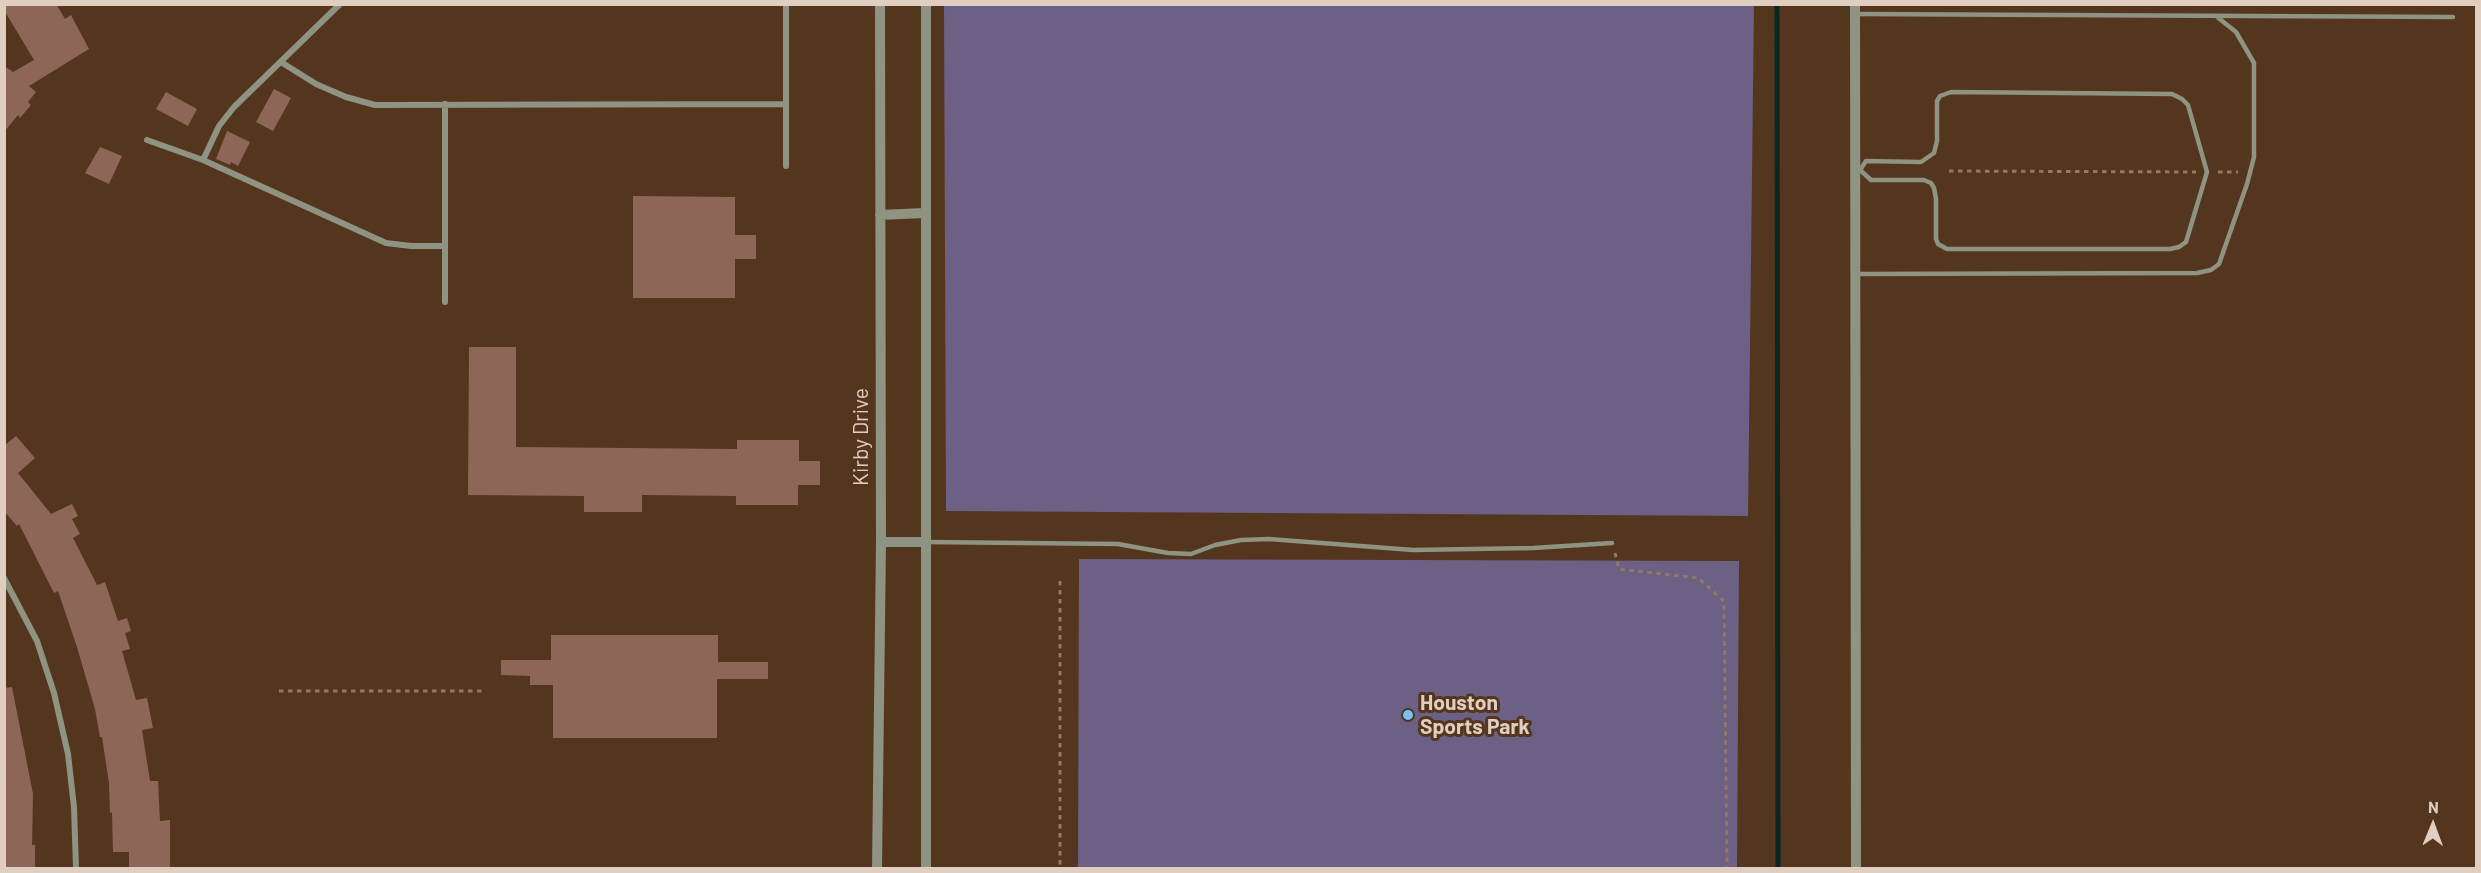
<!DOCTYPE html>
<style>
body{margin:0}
#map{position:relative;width:2481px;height:873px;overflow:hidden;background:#54361e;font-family:Barlow,sans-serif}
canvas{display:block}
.frame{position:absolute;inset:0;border:6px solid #e0cec0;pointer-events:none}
.north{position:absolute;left:2403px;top:795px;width:60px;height:60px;-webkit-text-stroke:4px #54361e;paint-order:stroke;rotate:1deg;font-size:16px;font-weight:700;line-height:24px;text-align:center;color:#e0cec0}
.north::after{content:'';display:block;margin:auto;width:21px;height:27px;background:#e0cec0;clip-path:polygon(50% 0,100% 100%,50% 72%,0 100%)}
</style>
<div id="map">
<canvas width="2481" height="873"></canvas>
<div class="frame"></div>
<div class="north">N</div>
</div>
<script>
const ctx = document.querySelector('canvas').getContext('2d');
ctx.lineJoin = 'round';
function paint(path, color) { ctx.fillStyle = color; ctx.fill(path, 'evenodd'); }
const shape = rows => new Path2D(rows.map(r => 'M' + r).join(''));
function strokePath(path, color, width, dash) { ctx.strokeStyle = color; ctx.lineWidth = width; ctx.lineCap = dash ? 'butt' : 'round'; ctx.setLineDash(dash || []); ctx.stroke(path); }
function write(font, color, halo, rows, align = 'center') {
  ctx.font = font + ' Barlow,sans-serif'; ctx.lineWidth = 6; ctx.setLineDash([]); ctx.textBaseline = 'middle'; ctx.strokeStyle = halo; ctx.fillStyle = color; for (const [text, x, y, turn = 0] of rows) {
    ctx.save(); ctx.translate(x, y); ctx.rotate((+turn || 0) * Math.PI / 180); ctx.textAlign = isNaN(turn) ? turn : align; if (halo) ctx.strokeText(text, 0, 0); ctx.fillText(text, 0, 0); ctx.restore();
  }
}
paint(shape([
 [944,5,1754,5,1748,516,946,511],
 [1079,559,1739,561,1737,868,1078,868]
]), '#6c6085');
strokePath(shape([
 [1777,4,1778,868]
]), '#0b2722', 5);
paint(shape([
 [4,4,56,4,65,19,71,15,89,49,29,86,36,92,28,102,31,105,20,118,18,115,4,132,4,66,13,72,34,60,4,10],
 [274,89,291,98,273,131,256,122],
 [166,92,197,109,188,126,156,109],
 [227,131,250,142,238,166,231,162,230,165,216,159],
 [100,147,122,156,109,184,85,173],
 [633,196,735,197,735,235,756,235,756,259,735,259,735,298,633,298],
 [469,347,516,347,516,447,737,449,737,440,799,440,799,461,820,461,820,485,798,485,798,505,736,505,736,496,642,495,642,512,584,512,584,496,468,495],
 [16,436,35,458,18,473,51,514,72,504,78,516,72,519,80,534,73,538,97,585,105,582,118,621,127,618,131,631,125,633,130,649,122,651,136,700,147,698,153,728,142,730,150,781,158,781,160,821,170,820,170,868,129,868,129,852,113,852,112,812,110,813,109,783,102,737,100,737,95,709,77,647,58,591,54,593,19,524,17,526,4,511,4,446],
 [551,635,718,635,718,662,768,662,768,679,717,679,717,738,553,738,553,685,530,685,530,676,501,675,501,660,551,660],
 [12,687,33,794,32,845,35,845,35,868,4,868,4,688]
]), '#8e6658');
strokePath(shape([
 [1949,171,2196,172],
 [2218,172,2238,172],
 [1615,553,1619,569,1698,578,1724,601,1727,868],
 [1060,581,1060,868],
 [279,691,486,691]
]), '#927965', 3, [4.5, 4.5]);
strokePath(shape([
 [1855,14,2453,17],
 [1857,170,1860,170,1871,180,1924,180,1931,183,1934,188,1936,199,1936,239,1938,244,1947,249,2170,249,2179,247,2186,242,2207,172,2188,105,2182,99,2172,94,1951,92,1940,96,1937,101,1937,141,1934,153,1921,162,1866,161,1860,170],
 [1855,274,2197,273,2211,270,2219,264,2247,184,2254,157,2254,63,2236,32,2216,16],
 [927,542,1118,544,1168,553,1191,554,1215,545,1241,540,1269,539,1413,550,1533,548,1612,543]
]), '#8e9382', 4.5);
strokePath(shape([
 [281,62,316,84,346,97,375,105,786,104],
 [147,140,203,160,386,243,411,246,444,246],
 [203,160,219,126,234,107,340,4],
 [786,166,786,4],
 [445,302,445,104],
 [4,578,37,641,54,693,68,754,74,807,76,868]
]), '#8e9382', 6);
strokePath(shape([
 [1855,4,1856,868],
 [880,215,924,213],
 [881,542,925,542],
 [877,868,881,542,880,4],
 [926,868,926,4]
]), '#8e9382', 10);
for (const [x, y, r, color] of [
 [1408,715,6,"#73c1f5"]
]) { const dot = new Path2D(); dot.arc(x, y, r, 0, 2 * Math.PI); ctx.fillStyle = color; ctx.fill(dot); strokePath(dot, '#54361e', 2); }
write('21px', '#e0cec0', '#54361e', [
 ["Kirby Drive",861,437,-90]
]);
write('bold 21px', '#e0cec0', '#54361e', [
 ["Houston",1420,703],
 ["Sports Park",1420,727]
], 'left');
</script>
